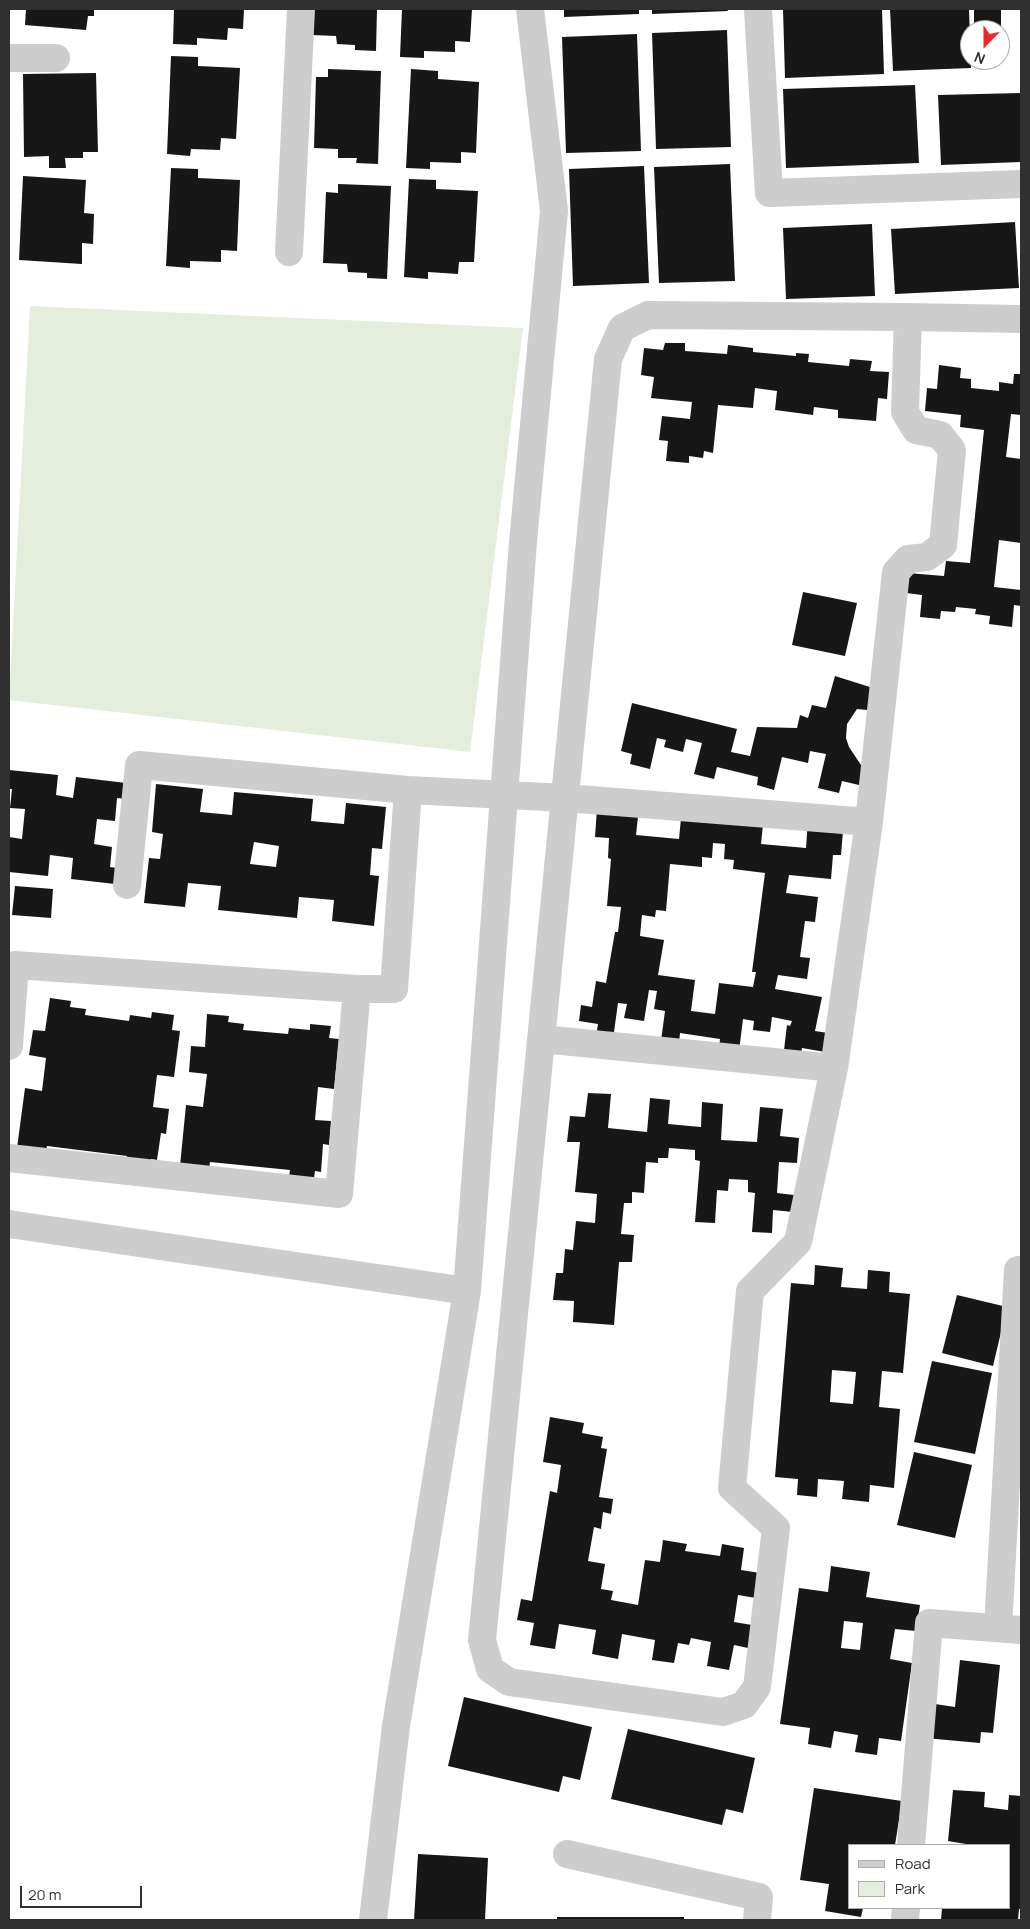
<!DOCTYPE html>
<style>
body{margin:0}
#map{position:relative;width:1030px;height:1929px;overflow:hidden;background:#fff;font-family:Manrope,sans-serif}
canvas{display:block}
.frame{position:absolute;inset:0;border:10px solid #303030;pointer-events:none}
.legend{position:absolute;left:848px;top:1844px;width:162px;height:65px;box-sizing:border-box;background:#fff;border:1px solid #acacac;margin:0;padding:6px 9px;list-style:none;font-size:15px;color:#303030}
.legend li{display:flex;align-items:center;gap:10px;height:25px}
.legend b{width:25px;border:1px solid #acacac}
.north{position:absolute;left:960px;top:20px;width:50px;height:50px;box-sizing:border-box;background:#fff;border:1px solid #acacac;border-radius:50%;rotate:202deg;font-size:14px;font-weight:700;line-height:20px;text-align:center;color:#303030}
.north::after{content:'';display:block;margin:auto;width:18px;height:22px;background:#f2272a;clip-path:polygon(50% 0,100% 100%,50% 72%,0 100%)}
.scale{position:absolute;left:20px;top:1886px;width:122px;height:22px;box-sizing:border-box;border:2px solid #303030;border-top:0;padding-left:6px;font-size:15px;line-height:18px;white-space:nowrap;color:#303030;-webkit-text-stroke:4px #fff;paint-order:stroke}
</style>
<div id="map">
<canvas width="1030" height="1929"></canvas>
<div class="frame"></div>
<ul class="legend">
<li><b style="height:6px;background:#cdcdcd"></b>Road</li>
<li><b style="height:14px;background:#e5eedd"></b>Park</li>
</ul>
<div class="north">N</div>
<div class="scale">20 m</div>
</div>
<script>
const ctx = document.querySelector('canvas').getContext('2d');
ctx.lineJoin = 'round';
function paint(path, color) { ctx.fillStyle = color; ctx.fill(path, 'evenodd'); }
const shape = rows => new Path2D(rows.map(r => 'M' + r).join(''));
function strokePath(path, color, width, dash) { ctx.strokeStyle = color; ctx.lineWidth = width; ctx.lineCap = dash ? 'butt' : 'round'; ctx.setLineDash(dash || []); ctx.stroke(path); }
paint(shape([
 [30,306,523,328,470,752,9,700]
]), '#e5eedd');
paint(shape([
 [26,9,94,9,94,16,88,16,86,30,25,25],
 [174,9,244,9,243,29,228,28,227,40,197,38,197,45,173,44],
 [313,9,377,9,376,51,355,50,355,45,337,44,336,36,312,35],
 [402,9,472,9,470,42,455,41,455,52,424,51,424,58,400,57],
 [564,9,639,9,639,14,564,17],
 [652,9,727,9,728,11,652,14],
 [783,9,882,9,884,74,785,78],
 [890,9,969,9,971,68,893,71],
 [974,9,1001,9,1001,30,974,30],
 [727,30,731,147,656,149,652,33],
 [637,34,641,151,566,153,562,37],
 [171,56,198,57,198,66,240,68,236,139,221,138,220,150,191,149,190,156,167,154],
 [328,69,381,71,378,164,356,163,357,158,338,158,338,149,314,148,316,77,328,77],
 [411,69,438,71,438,79,479,82,476,153,461,152,461,163,430,162,430,169,406,168],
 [96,73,98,152,83,152,83,158,65,158,66,168,49,168,49,156,24,157,23,74],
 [915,85,919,163,786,168,783,89],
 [1021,93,1021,162,941,165,938,95],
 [730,164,735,281,659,283,654,167],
 [644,166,649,283,573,286,569,169],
 [171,168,198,169,198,178,240,180,237,251,221,250,221,262,190,261,190,268,166,266],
 [23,176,86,180,84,213,94,214,93,244,82,243,82,264,19,260],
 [409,179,436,180,436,189,478,191,474,262,459,262,458,274,428,272,428,279,404,277],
 [338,184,391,186,387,279,367,278,367,273,348,272,347,264,323,263,326,192,338,193],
 [1015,222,1019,288,895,294,891,229],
 [872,224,875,296,786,299,783,228],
 [665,343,685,343,685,351,727,354,728,345,753,348,753,352,796,356,796,353,809,354,808,362,849,366,850,359,872,361,870,371,889,372,887,399,878,398,876,421,838,418,838,410,814,407,813,415,775,410,777,391,755,388,753,408,718,405,713,453,704,451,703,458,689,456,689,463,666,461,668,441,659,440,662,416,690,419,692,402,651,398,654,377,641,375,644,348,663,350],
 [939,365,961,368,960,378,971,379,971,388,999,391,999,382,1013,384,1014,374,1021,374,1021,415,1011,414,1006,457,1021,459,1021,543,999,540,994,587,1021,590,1021,606,1014,605,1012,627,989,624,990,616,975,614,976,609,956,607,955,612,941,611,940,619,920,617,922,595,906,593,908,573,944,576,946,561,970,563,984,430,960,427,961,415,925,411,927,388,937,389],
 [803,592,857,603,845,656,792,645],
 [835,676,873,688,867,710,857,709,847,724,846,738,849,747,863,768,859,785,842,781,839,793,818,788,826,754,810,751,808,763,782,757,774,790,757,785,758,777,717,767,714,779,694,774,702,743,686,739,683,752,664,747,666,740,657,738,650,769,630,764,632,754,621,751,632,703,737,729,731,752,750,756,757,727,797,728,800,715,808,718,812,705,826,708],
 [9,770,58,775,56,795,73,798,76,777,126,783,125,799,117,798,115,821,97,819,94,844,112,847,110,867,117,868,115,884,71,879,73,858,50,855,48,876,9,872,9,837,22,839,25,809,10,808,12,789,9,789],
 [156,784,203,789,200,812,232,815,234,792,313,799,311,821,344,824,346,803,386,807,382,849,372,848,370,875,379,876,374,926,332,921,334,900,299,897,297,918,218,910,221,886,188,883,185,907,144,903,149,858,160,859,163,834,152,832],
 [254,842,279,846,276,867,250,864],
 [639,807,636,835,679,839,682,808,764,815,761,844,806,848,808,819,843,831,841,855,833,855,831,879,789,875,786,893,818,897,815,922,805,921,800,957,810,958,807,979,778,975,775,989,822,997,815,1031,828,1033,825,1052,802,1048,801,1054,784,1050,787,1025,790,1026,792,1021,772,1017,770,1032,753,1030,754,1021,743,1019,739,1051,719,1048,720,1039,680,1033,679,1043,661,1041,665,1011,654,1009,657,991,649,990,644,1021,624,1018,627,1004,618,1003,613,1039,596,1036,598,1024,579,1021,581,1005,592,1007,596,981,606,983,615,932,618,932,621,907,607,906,611,859,608,858,609,838,595,837,597,808],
 [713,843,725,844,724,859,734,860,733,869,765,873,752,972,756,972,753,987,719,983,715,1014,691,1011,695,980,658,975,664,940,640,936,642,915,655,917,656,910,666,911,670,864,702,867,702,857,712,858],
 [15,886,53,889,51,918,12,915],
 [50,998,71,1001,70,1007,86,1009,85,1015,129,1021,130,1015,151,1018,152,1012,174,1015,172,1030,180,1031,174,1077,157,1075,153,1107,169,1109,166,1134,161,1133,157,1160,151,1159,150,1166,126,1163,127,1156,47,1146,46,1152,17,1148,25,1088,42,1091,46,1058,29,1055,33,1030,45,1031],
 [207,1014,229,1016,228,1022,244,1024,243,1030,288,1034,289,1028,310,1030,310,1024,331,1026,329,1038,339,1039,334,1089,318,1087,315,1120,331,1121,329,1145,323,1144,321,1172,315,1171,314,1178,289,1176,290,1170,210,1162,209,1168,180,1166,186,1105,203,1107,207,1074,189,1072,191,1046,205,1047],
 [588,1093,611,1094,608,1128,647,1132,650,1098,670,1100,668,1124,701,1127,702,1102,723,1104,721,1140,757,1142,760,1107,783,1109,780,1136,799,1138,797,1163,779,1162,777,1193,794,1195,793,1212,773,1210,772,1233,752,1232,755,1193,748,1192,748,1180,729,1179,728,1191,717,1190,715,1223,695,1222,700,1161,695,1160,695,1150,669,1148,668,1158,658,1158,658,1163,646,1162,644,1193,632,1192,632,1203,624,1203,621,1234,634,1235,632,1262,619,1262,614,1325,573,1322,574,1301,553,1300,556,1273,563,1273,565,1249,573,1250,576,1221,595,1223,597,1194,575,1192,580,1142,567,1142,570,1116,585,1117],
 [815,1265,843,1268,841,1287,867,1289,868,1270,890,1272,889,1292,910,1294,903,1373,882,1371,879,1407,900,1409,894,1488,870,1485,869,1502,842,1499,844,1481,818,1479,817,1497,797,1495,798,1479,775,1477,791,1283,814,1285],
 [832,1370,856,1372,853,1404,830,1402],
 [957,1295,1007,1307,993,1366,942,1353],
 [932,1361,992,1373,975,1454,914,1442],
 [550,1417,584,1423,582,1433,603,1437,601,1448,607,1449,599,1497,613,1499,611,1514,603,1512,601,1529,594,1527,588,1561,605,1564,601,1589,613,1591,611,1600,638,1605,645,1560,660,1562,663,1540,687,1544,685,1551,720,1556,722,1544,744,1548,741,1570,760,1573,756,1598,738,1595,734,1622,752,1625,748,1648,734,1645,729,1670,707,1666,711,1642,691,1638,689,1645,678,1643,674,1663,652,1660,655,1640,622,1634,618,1659,592,1654,596,1630,559,1624,555,1649,530,1645,534,1623,517,1620,521,1599,532,1601,550,1491,557,1493,561,1465,543,1462],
 [914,1452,972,1465,955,1538,897,1525],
 [831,1566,870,1572,866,1597,920,1605,916,1631,895,1629,890,1659,912,1663,901,1741,879,1738,877,1755,855,1752,858,1735,834,1731,831,1748,808,1744,810,1728,780,1724,799,1588,828,1592],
 [844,1621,863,1623,860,1650,841,1648],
 [960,1660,1000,1665,993,1733,981,1732,980,1743,925,1738,935,1704,955,1707],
 [464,1697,592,1727,580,1780,563,1776,559,1792,448,1766],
 [628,1729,755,1758,743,1813,726,1809,722,1825,611,1799],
 [814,1788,902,1801,895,1845,849,1845,849,1908,863,1908,861,1917,825,1911,829,1884,800,1880],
 [953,1790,985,1792,984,1807,1008,1810,1009,1795,1021,1796,1021,1909,1019,1909,1018,1920,941,1920,942,1908,1009,1908,1009,1845,972,1845,948,1841],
 [418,1854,488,1858,485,1920,414,1920],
 [557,1917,684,1917,684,1920,557,1920]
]), '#171717');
strokePath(shape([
 [758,9,769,193,1021,184],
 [9,58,56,58],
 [289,252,301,9],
 [908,317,905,412,916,430,940,435,952,450,943,545,927,557,908,559,896,572,869,822,834,1068,798,1242,750,1291,732,1488,776,1528,757,1687,744,1705,723,1712,509,1682,490,1669,482,1640,608,359,622,328,648,315,908,317,1021,319],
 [127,885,139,765,408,790,566,798,869,822],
 [542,1039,834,1068],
 [9,1046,15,965,357,989,394,989,408,790],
 [9,1158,339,1194,357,989],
 [9,1224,467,1291],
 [998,1628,1018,1270,1021,1271],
 [911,1845,929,1623,1021,1630],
 [567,1854,759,1897,757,1920],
 [373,1920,396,1726,467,1291,523,542,554,211,530,9],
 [905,1920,906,1908]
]), '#cdcdcd', 28);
</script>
